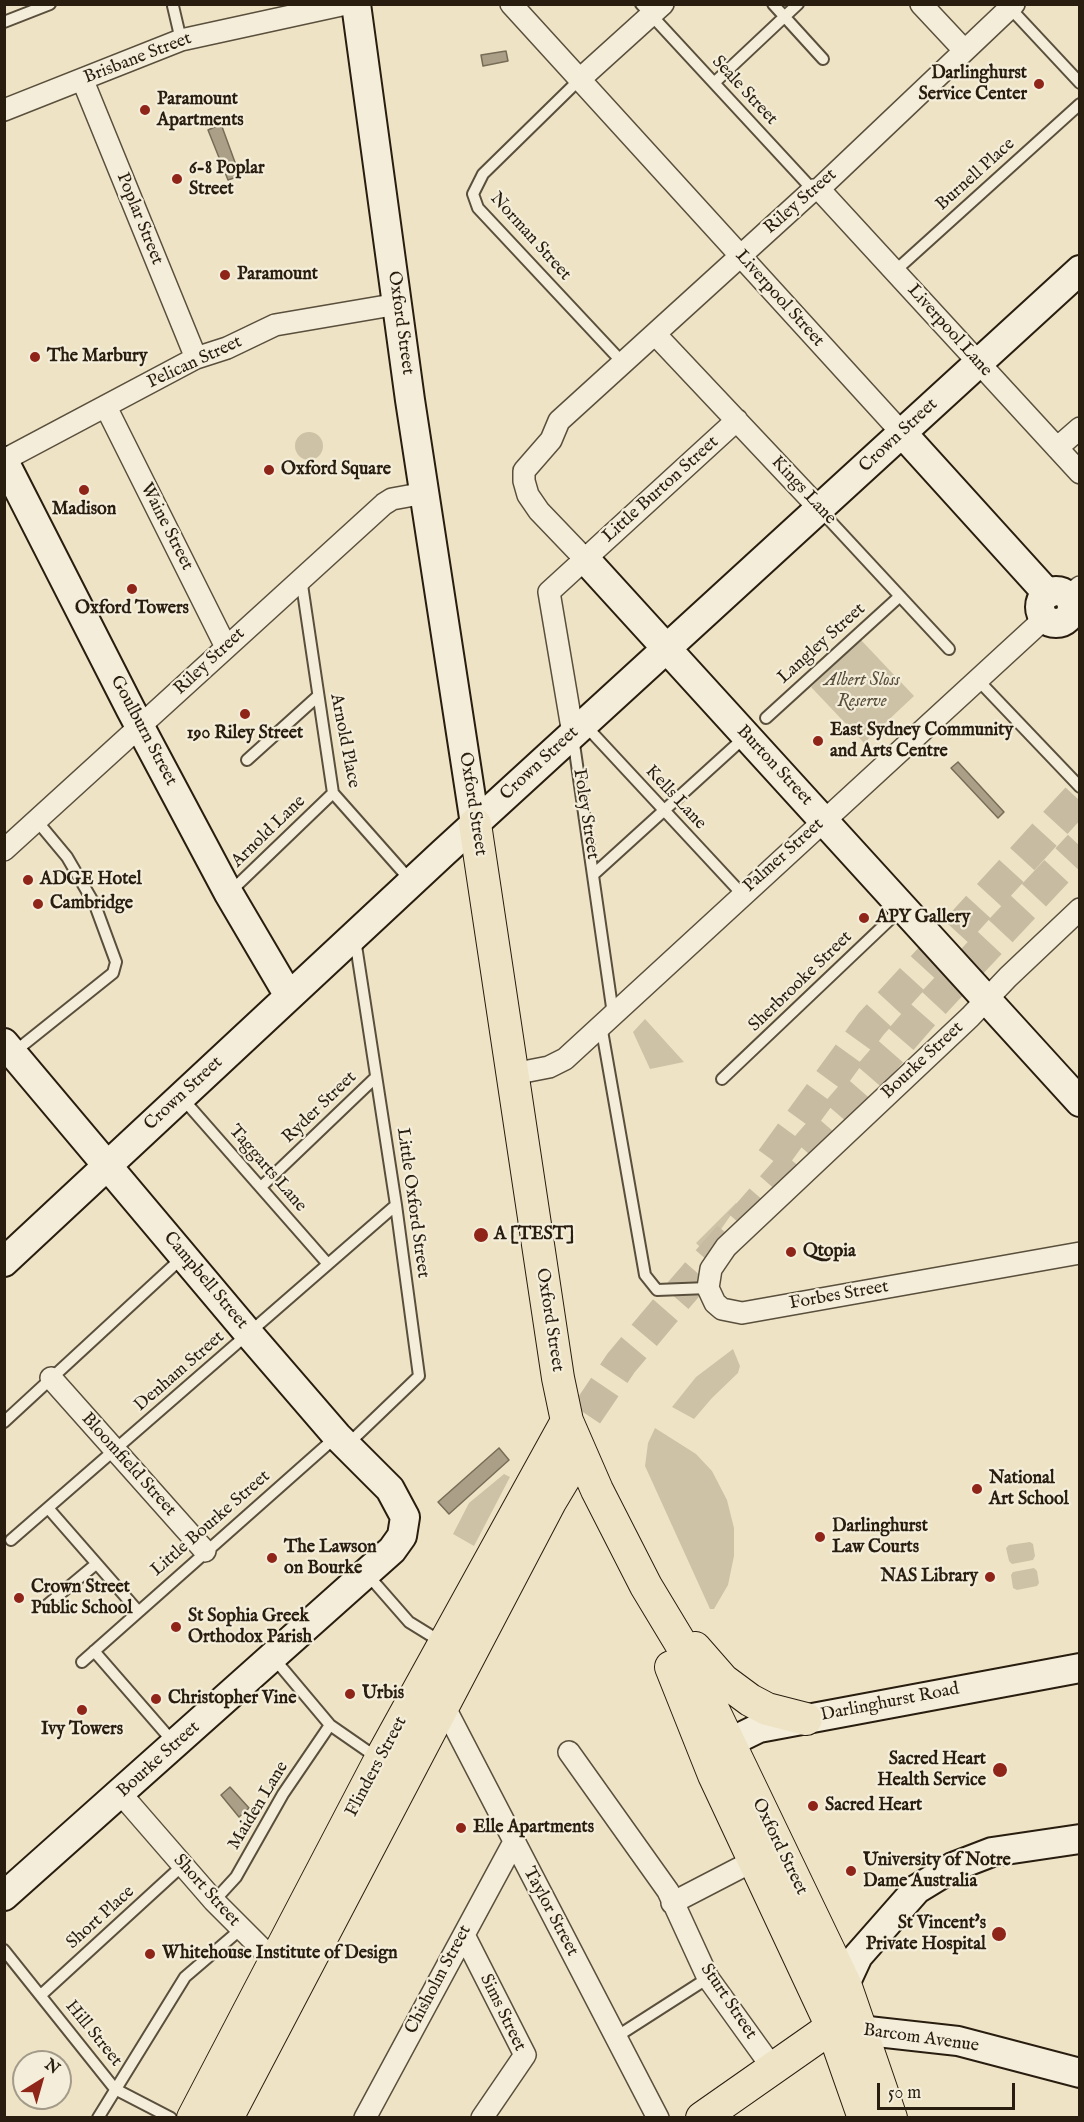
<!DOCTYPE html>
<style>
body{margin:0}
#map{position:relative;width:1084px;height:2122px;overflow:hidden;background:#eee4c5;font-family:"IM FELL English",serif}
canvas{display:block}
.frame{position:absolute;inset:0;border:6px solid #291d10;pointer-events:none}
.north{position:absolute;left:12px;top:2050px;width:60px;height:60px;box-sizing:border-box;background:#f4edd9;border:2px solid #a39a89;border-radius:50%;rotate:37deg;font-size:16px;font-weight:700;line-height:24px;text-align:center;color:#291d10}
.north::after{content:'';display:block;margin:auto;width:21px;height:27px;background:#8f2418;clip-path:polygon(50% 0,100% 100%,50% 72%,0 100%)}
.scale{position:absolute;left:877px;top:2083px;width:138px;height:27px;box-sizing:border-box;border:3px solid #291d10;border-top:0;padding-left:8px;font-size:18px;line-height:21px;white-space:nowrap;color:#291d10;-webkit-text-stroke:4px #f4edd9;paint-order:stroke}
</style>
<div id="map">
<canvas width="1084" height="2122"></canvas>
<div class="frame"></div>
<div class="north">N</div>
<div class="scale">50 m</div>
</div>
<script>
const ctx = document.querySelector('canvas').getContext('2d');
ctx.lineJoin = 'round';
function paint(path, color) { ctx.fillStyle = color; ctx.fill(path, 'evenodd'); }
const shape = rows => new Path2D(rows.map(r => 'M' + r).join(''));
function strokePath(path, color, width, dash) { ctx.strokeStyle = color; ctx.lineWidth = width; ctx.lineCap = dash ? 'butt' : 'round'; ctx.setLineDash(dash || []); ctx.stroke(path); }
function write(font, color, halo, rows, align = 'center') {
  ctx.font = font + ' "IM FELL English",serif'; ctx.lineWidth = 4.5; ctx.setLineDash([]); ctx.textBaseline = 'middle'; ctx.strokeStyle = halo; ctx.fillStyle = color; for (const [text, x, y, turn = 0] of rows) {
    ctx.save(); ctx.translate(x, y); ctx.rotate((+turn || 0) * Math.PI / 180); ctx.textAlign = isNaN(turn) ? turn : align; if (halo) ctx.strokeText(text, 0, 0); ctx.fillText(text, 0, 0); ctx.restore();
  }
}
paint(shape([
 '295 446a14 14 0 1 1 28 0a14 14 0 1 1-28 0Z',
 [861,640,914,696,864,743,811,687],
 [645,1019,684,1062,650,1069,633,1032],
 [736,1203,738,1205,705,1252,696,1243],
 [733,1349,740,1366,738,1373,712,1398,694,1419,672,1407,696,1377],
 [655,1428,696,1454,712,1471,727,1500,734,1528,734,1556,728,1585,714,1609,710,1609,645,1466,648,1443],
 [504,1474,510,1477,474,1546,453,1534,469,1503],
 [1030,1542,1033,1544,1035,1556,1033,1560,1012,1564,1009,1561,1006,1548,1009,1545],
 [1034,1568,1037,1571,1039,1583,1037,1586,1017,1590,1013,1588,1011,1575,1013,1572]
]), '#cdc2a6');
const water = shape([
 [506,51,508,61,483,66,481,55,506,51],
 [221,124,240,176,228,180,208,130,221,124],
 [958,762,1004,812,998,818,951,768,958,762],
 [499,1448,509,1460,449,1514,438,1502,499,1448],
 [230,1787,249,1808,239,1817,221,1795,230,1787]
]);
paint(water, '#aba087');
strokePath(water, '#776c57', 1.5);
strokePath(shape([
 [772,1160,871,1024,1080,796],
 [559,1455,621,1363,663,1313,923,1014,1080,846]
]), '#c7bca1', 33, [33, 16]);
const lane = shape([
 [641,4,813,190],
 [773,4,823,59],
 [173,6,181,40],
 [1010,8,1080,83],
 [4,22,50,4],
 [579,80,483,174,473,194,478,208,623,363],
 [714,83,798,4],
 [895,271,1080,104],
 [820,510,949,649],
 [301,578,333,793,411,881],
 [977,679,1080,787],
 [766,718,900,596],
 [584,724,742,894],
 [573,737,613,1014],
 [247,760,318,696],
 [594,874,746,736],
 [229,893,333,793],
 [601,1025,645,1275,657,1290,708,1288],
 [13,1053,113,973,116,962,95,905,67,857,37,821],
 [722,1079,902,908],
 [183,1099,327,1263],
 [261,1187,376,1077],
 [4,1422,184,1256],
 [347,1445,419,1376,396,1205,355,939],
 [48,1508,138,1611],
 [11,1540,396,1205],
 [367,1574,409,1622,443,1643],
 [47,1605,96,1564],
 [94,1651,174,1743],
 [272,1656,330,1725,379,1759],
 [82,1662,337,1436],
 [214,1901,236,1877,283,1794,330,1725],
 [4,1950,115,2089,171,2118],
 [41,1995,183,1865],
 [616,2037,708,1978],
 [98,2118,185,1977,241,1929]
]);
const street = shape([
 [511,4,902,433],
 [921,4,964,50],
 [579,80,663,4],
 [83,81,196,358],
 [4,110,181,40,346,4],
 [819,189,1080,473],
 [655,334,820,509],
 [106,407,226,647],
 [1057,448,1080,428],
 [4,460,196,358,227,348,275,325,398,304],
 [585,559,539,511,528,495,524,481,524,471,551,440,559,421,813,190,819,189,1014,4],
 [1068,597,1080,587],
 [573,734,549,592,737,420],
 [4,850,384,504,392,499,425,493],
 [1080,909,1008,977,970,1017,726,1247,711,1269,708,1288,715,1303,722,1309,742,1313,1080,1253],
 [513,1074,549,1067,565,1059,1045,618],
 [51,1378,205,1551],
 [444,1706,658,2118],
 [569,1752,668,1891,708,1978,772,2067],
 [121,1794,214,1901,263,1950,286,1966],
 [672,1903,755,1860],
 [464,1935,525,2055,482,2118],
 [365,2118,514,1842]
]);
const secondary = shape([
 [356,4,410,400,475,824],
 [902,433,1048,594],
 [4,461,131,710,229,894,289,996],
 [585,559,1080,1102],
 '1040 607a16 16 0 1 1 32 0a16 16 0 1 1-32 0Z',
 [4,1043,249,1334,337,1436,390,1489,405,1517,402,1536,392,1550,4,1896],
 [4,1262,443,853,1080,270],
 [708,1753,759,1728,1080,1668],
 [1080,1839,992,1852,953,1867,917,1889,858,1956,845,1984,832,2027,958,2041,1080,2073]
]);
const primary = shape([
 [475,824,558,1378,567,1421,597,1490,646,1586,684,1649,845,1984,891,2118],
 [695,1648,723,1680,750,1700,767,1709,806,1719],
 [671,1667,714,1775,832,2027,864,2118],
 [193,2118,380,1760,567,1421],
 [227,2118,550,1502,580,1452],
 [702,2118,832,2027]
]);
strokePath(lane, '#5a4f3d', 14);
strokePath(street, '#5a4f3d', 24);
strokePath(secondary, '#291d10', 32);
strokePath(primary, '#291d10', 34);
strokePath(lane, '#f4edd9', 10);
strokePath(street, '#f4edd9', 21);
strokePath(secondary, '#f4edd9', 28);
strokePath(primary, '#eee4c5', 32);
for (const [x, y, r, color] of [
 [1039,84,6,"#8f2418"],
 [145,110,6,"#8f2418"],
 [177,179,6,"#8f2418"],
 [225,275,6,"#8f2418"],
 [35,357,6,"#8f2418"],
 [269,470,6,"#8f2418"],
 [84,490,6,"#8f2418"],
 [132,589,6,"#8f2418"],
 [245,714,6,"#8f2418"],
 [818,741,6,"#8f2418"],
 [28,880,6,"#8f2418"],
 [38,904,6,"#8f2418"],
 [864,918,6,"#8f2418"],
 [481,1235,8,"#8f2418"],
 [791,1252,6,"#8f2418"],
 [977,1489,6,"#8f2418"],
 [820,1537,6,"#8f2418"],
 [272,1558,6,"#8f2418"],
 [990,1577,6,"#8f2418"],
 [19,1598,6,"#8f2418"],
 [176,1627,6,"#8f2418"],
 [350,1694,6,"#8f2418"],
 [156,1699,6,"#8f2418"],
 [82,1710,6,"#8f2418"],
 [1000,1770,8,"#8f2418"],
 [813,1806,6,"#8f2418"],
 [461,1828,6,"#8f2418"],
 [851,1871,6,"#8f2418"],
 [999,1934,8,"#8f2418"],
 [150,1954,6,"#8f2418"]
]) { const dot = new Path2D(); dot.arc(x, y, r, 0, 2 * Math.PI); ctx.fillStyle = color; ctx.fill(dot); strokePath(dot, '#f4edd9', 2); }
write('18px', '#291d10', '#f4edd9', [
 ["Brisbane Street",138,59,-21],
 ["Seale Street",744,91,47],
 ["Burnell Place",976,175,-42],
 ["Riley Street",801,202,-41],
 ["Poplar Street",139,219,68],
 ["Norman Street",530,237,48],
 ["Liverpool Street",779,299,48],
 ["Oxford Street",400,323,82],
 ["Liverpool Lane",949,331,48],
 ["Pelican Street",195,363,-25],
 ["Crown Street",899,436,-43],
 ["Little Burton Street",661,490,-42],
 ["Kings Lane",803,491,47],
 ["Waine Street",166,527,63],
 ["Langley Street",822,644,-42],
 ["Riley Street",210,662,-43],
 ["Goulburn Street",143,731,62],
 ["Arnold Place",344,741,79],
 ["Crown Street",540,764,-43],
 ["Burton Street",774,766,47],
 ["Kells Lane",675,798,47],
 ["Oxford Street",472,804,81],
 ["Foley Street",585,814,81],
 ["Arnold Lane",269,832,-44],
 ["Palmer Street",784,856,-42],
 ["Sherbrooke Street",801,982,-44],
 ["Bourke Street",923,1061,-43],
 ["Crown Street",184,1094,-43],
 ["Ryder Street",320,1108,-44],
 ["Taggarts Lane",267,1169,49],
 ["Little Oxford Street",412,1203,82],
 ["Campbell Street",205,1281,50],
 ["Forbes Street",839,1296,-10],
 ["Oxford Street",549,1320,81],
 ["Denham Street",180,1372,-41],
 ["Bloomfield Street",128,1465,48],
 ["Little Bourke Street",211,1524,-41],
 ["Darlinghurst Road",890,1703,-11],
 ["Bourke Street",159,1760,-42],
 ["Flinders Street",377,1767,-62],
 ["Maiden Lane",259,1806,-59],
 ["Oxford Street",779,1847,64],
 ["Short Street",206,1891,48],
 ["Taylor Street",550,1912,62],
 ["Short Place",101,1918,-42],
 ["Chisholm Street",439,1980,-62],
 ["Sturt Street",728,2002,56],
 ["Sims Street",502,2013,64],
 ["Hill Street",93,2034,51],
 ["Barcom Avenue",921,2039,8]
]);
write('bold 18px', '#291d10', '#f4edd9', [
 ["Darlinghurst",1027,74,"right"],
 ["Service Center",1027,95,"right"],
 ["Paramount",157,100],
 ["Apartments",157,121],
 ["6-8 Poplar",189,169],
 ["Street",189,190],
 ["Paramount",237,275],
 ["The Marbury",47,357],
 ["Oxford Square",281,470],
 ["Madison",84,510,"center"],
 ["Oxford Towers",132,609,"center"],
 ["East Sydney Community",830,731],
 ["and Arts Centre",830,752],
 ["190 Riley Street",245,734,"center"],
 ["ADGE Hotel",40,880],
 ["Cambridge",50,904],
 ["APY Gallery",876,918],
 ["A [TEST]",494,1235],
 ["Qtopia",803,1252],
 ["National",989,1479],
 ["Art School",989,1500],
 ["Darlinghurst",832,1527],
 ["Law Courts",832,1548],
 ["The Lawson",284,1548],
 ["on Bourke",284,1569],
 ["NAS Library",978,1577,"right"],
 ["Crown Street",31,1588],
 ["Public School",31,1609],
 ["St Sophia Greek",188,1617],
 ["Orthodox Parish",188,1638],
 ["Urbis",362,1694],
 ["Christopher Vine",168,1699],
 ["Ivy Towers",82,1730,"center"],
 ["Sacred Heart",986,1760,"right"],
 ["Health Service",986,1781,"right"],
 ["Sacred Heart",825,1806],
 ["Elle Apartments",473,1828],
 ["University of Notre",863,1861],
 ["Dame Australia",863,1882],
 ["St Vincent's",986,1924,"right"],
 ["Private Hospital",986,1945,"right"],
 ["Whitehouse Institute of Design",162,1954]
], 'left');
write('italic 18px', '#5a4f3d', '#f4edd9', [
 ["Albert Sloss",862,681],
 ["Reserve",862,702]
]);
</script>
